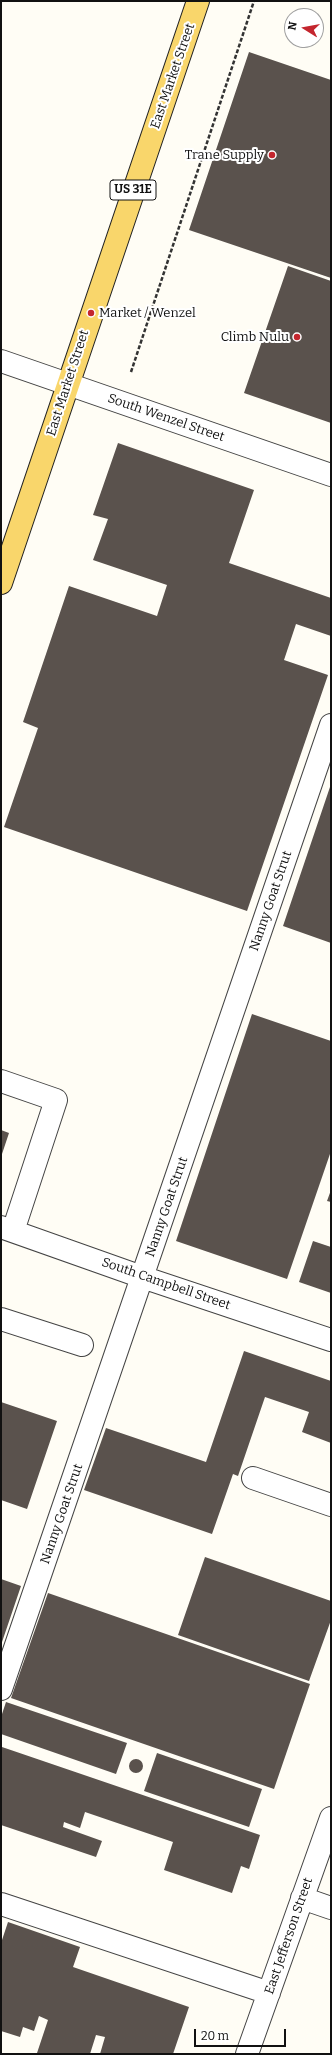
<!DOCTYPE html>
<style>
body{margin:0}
#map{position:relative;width:332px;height:2055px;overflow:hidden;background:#fffdf5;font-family:Bitter,serif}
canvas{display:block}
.frame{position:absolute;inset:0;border:2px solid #111;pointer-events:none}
.north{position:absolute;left:284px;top:8px;width:40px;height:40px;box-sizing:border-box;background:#fff;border:1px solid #a0a0a0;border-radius:50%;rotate:281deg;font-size:11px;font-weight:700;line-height:16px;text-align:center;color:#111}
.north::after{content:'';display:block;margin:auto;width:14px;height:18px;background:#c4262e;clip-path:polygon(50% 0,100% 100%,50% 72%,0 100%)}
.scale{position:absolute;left:194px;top:2029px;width:92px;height:18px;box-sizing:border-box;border:2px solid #111;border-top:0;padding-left:5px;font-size:12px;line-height:14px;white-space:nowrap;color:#111;-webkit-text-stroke:3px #fff;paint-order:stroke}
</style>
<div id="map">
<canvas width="332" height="2055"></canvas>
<div class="frame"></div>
<div class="north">N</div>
<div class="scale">20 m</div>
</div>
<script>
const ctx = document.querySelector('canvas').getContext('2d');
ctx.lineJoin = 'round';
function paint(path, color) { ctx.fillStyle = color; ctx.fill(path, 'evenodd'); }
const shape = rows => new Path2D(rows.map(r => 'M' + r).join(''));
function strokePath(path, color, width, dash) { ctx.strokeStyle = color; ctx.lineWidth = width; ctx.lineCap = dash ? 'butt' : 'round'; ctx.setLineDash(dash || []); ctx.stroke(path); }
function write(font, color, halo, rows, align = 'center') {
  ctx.font = font + ' Bitter,serif'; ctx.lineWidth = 4; ctx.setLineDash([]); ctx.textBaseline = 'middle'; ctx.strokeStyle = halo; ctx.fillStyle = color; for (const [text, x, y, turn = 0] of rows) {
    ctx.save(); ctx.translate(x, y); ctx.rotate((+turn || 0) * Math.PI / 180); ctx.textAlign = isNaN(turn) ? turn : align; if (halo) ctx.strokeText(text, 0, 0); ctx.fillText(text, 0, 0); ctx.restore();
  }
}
paint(shape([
 [249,52,331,80,331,278,189,230],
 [288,266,331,281,331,423,244,393],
 [118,443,254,490,229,563,331,598,331,636,296,624,284,660,328,675,247,911,4,827,38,728,23,722,69,586,157,616,167,585,93,560,108,519,93,515],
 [331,784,331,943,283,926],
 [252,1014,331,1041,331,1151,287,1279,176,1241],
 [1,1130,9,1133,1,1157],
 [331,1190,331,1202,327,1201],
 [313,1241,331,1247,331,1293,299,1282],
 [244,1351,331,1381,331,1443,302,1432,309,1412,265,1397,238,1476,233,1474,212,1534,84,1490,106,1428,206,1462],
 [1,1402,57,1421,27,1509,1,1500],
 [205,1557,331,1601,331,1620,309,1681,178,1635],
 [1,1579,21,1586,1,1645],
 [48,1593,310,1684,274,1789,11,1698],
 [6,1702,127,1743,116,1774,1,1734,1,1717],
 [2,1747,260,1835,249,1869,241,1866,232,1893,164,1870,173,1842,85,1812,80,1828,64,1822,63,1827,102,1841,96,1857,1,1825],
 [157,1753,262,1789,249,1827,144,1791],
 '129 1766a7 7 0 1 1 14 0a7 7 0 1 1-14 0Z',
 [8,1922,80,1947,73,1967,189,2007,173,2054,100,2054,105,2037,96,2035,90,2054,41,2054,37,2053,48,2020,39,2016,34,2031,23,2027,20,2037,1,2031,1,1943]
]), '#5a524d');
const minor = shape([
 [1,361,331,475],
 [1,1081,56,1100,13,1231],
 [1,1227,142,1277,331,1340],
 [1,1319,82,1345],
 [253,1478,331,1505],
 [1,1689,331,725],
 [302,1898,331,1908],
 [1,1904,269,1993],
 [247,2054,331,1818]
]);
const major = shape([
 [1,583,198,1]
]);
strokePath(minor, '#444', 24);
strokePath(major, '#222', 24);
strokePath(shape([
 [131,372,254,1]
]), '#333', 2.5, [4, 2]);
strokePath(minor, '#fff', 22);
strokePath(major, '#f9d66b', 22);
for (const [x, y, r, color] of [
 [272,155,4,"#c4262e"],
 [91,313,4,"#c4262e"],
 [297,337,4,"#c4262e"]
]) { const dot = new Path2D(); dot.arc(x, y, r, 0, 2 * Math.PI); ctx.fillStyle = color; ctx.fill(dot); strokePath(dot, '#fff', 1.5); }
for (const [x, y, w] of [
 [133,190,46]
]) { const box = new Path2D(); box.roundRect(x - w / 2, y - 10, w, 20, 3); ctx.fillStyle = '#fff'; ctx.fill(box); strokePath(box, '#111', 1); }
write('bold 12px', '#111', null, [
 ["US 31E",133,190]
]);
write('13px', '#111', '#fff', [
 ["East Market Street",173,76,-71],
 ["East Market Street",68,383,-72],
 ["South Wenzel Street",166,418,19],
 ["Nanny Goat Strut",271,901,-71],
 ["Nanny Goat Strut",167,1207,-71],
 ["South Campbell Street",166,1284,19],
 ["Nanny Goat Strut",62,1514,-71],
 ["East Jefferson Street",289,1936,-71]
]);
write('13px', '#111', '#fff', [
 ["Trane Supply",264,155],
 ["Market / Wenzel",99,313,"left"],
 ["Climb Nulu",289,337]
], 'right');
</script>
